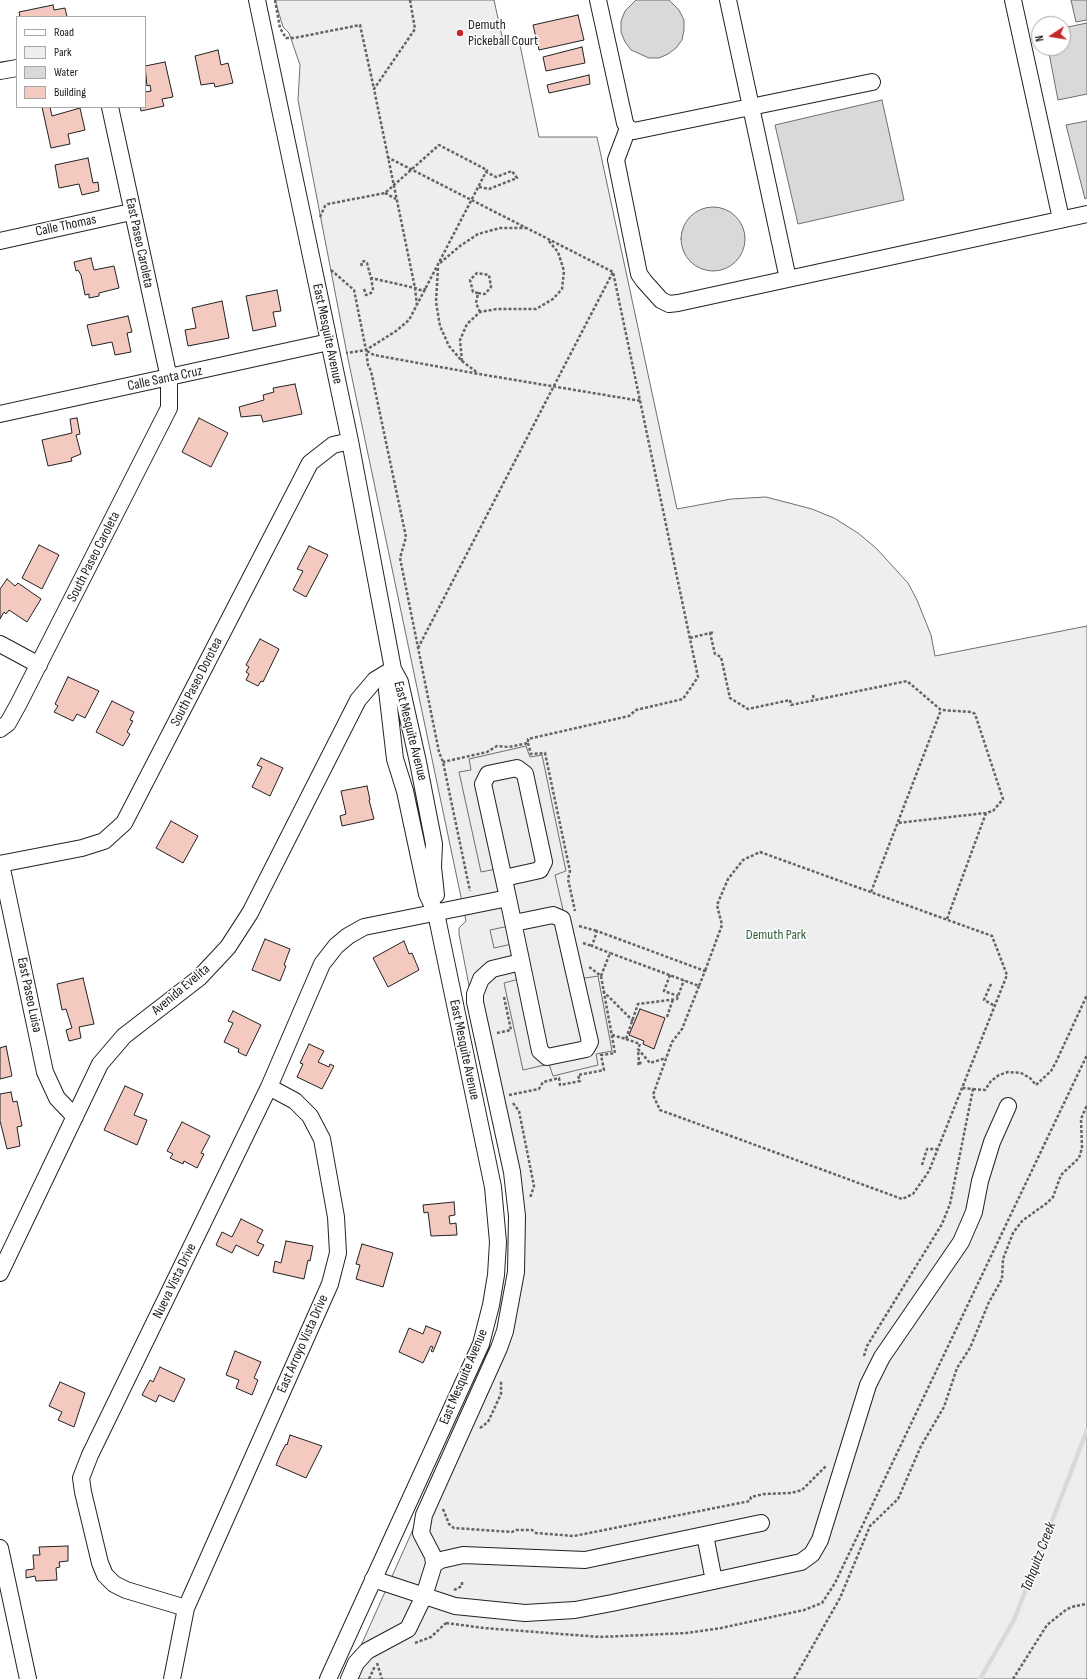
<!DOCTYPE html>
<style>
body{margin:0}
#map{position:relative;width:1087px;height:1679px;overflow:hidden;background:#fff;font-family:"Sofia Sans Condensed",sans-serif}
canvas{display:block}
.legend{position:absolute;left:16px;top:16px;width:130px;height:92px;box-sizing:border-box;background:#fff;border:1px solid #a7a7a7;margin:0;padding:5px 7px;list-style:none;font-size:12px;color:#222}
.legend li{display:flex;align-items:center;gap:8px;height:20px}
.legend b{width:20px;border:1px solid #a7a7a7}
.north{position:absolute;left:1031px;top:16px;width:40px;height:40px;box-sizing:border-box;background:#fff;border:1px solid #a7a7a7;border-radius:50%;rotate:258deg;font-size:11px;font-weight:700;line-height:16px;text-align:center;color:#222}
.north::after{content:'';display:block;margin:auto;width:14px;height:18px;background:#c62828;clip-path:polygon(50% 0,100% 100%,50% 72%,0 100%)}
</style>
<div id="map">
<canvas width="1087" height="1679"></canvas>
<ul class="legend">
<li><b style="height:5px;background:#fff"></b>Road</li>
<li><b style="height:11px;background:#eee"></b>Park</li>
<li><b style="height:11px;background:#d9d9d9"></b>Water</li>
<li><b style="height:11px;background:#f3c9c0"></b>Building</li>
</ul>
<div class="north">N</div>
</div>
<script>
const ctx = document.querySelector('canvas').getContext('2d');
ctx.lineJoin = 'round';
function paint(path, color) { ctx.fillStyle = color; ctx.fill(path, 'evenodd'); }
const shape = rows => new Path2D(rows.map(r => 'M' + r).join(''));
function strokePath(path, color, width, dash) { ctx.strokeStyle = color; ctx.lineWidth = width; ctx.lineCap = dash ? 'butt' : 'round'; ctx.setLineDash(dash || []); ctx.stroke(path); }
function write(font, color, halo, rows, align = 'center') {
  ctx.font = font + ' "Sofia Sans Condensed",sans-serif'; ctx.lineWidth = 3; ctx.setLineDash([]); ctx.textBaseline = 'middle'; ctx.strokeStyle = halo; ctx.fillStyle = color; for (const [text, x, y, turn = 0] of rows) {
    ctx.save(); ctx.translate(x, y); ctx.rotate((+turn || 0) * Math.PI / 180); ctx.textAlign = isNaN(turn) ? turn : align; if (halo) ctx.strokeText(text, 0, 0); ctx.fillText(text, 0, 0); ctx.restore();
  }
}
const green = shape([
 [275,0,494,0,503,41,519,40,539,137,597,137,677,509,731,499,766,497,812,509,834,518,858,533,876,548,908,583,917,600,931,635,935,656,1087,626,1087,1679,346,1679,419,1516,502,1321,512,1239,504,1167,459,934,459,928,466,921,347,354,298,100,300,65,289,33,283,27,275,0]
]);
paint(green, '#eee');
strokePath(green, '#6f6f6f', 1);
const parking = shape([
 [526,746,530,757,542,755,566,871,555,875,579,979,598,976,612,1051,596,1054,598,1065,553,1076,549,1064,523,1070,504,983,519,979,512,944,494,948,490,930,509,926,496,869,481,872,459,772,471,770,469,759,526,746]
]);
paint(parking, '#ededed');
strokePath(parking, '#6f6f6f', 1);
const water = shape([
 [636,0,669,0,679,10,684,20,684,30,682,40,676,48,668,54,659,58,649,58,631,50,625,42,621,32,621,21,625,11,636,0],
 [1071,0,1087,0,1087,20,1076,22,1071,0],
 [1087,23,1087,94,1058,100,1048,48,1063,48,1063,28,1087,23],
 [882,100,904,200,798,224,775,125,882,100],
 [1087,121,1087,198,1085,199,1066,125,1087,121],
 '681 239a32 32 0 1 1 64 0a32 32 0 1 1-64 0Z'
]);
paint(water, '#d9d9d9');
strokePath(water, '#6f6f6f', 1);
strokePath(shape([
 [980,1679,1014,1620,1087,1430]
]), '#d9d9d9', 4.5);
const building = shape([
 [53,5,54,10,65,8,67,17,20,17,19,12,53,5],
 [578,15,584,40,539,50,533,25,578,15],
 [582,47,585,63,546,71,543,57,582,47],
 [218,50,221,65,228,63,233,83,215,87,214,83,201,85,195,56,218,50],
 [165,62,173,97,162,99,164,106,141,111,140,107,145,107,145,92,151,91,150,85,147,86,145,66,165,62],
 [589,75,590,84,549,93,547,85,589,75],
 [42,107,50,107,52,116,80,108,85,130,68,134,70,144,51,148,42,107],
 [88,158,93,183,98,182,99,191,82,195,79,184,59,188,55,165,88,158],
 [91,258,94,270,114,266,119,288,99,293,99,296,89,298,89,294,85,295,81,275,78,270,76,271,74,262,91,258],
 [277,290,281,311,273,312,276,326,253,331,246,296,277,290],
 [222,301,229,338,188,346,185,330,196,328,192,308,222,301],
 [128,316,132,332,127,333,131,352,115,355,112,342,92,346,87,325,128,316],
 [295,384,302,414,263,422,261,415,241,417,239,407,264,400,263,395,274,392,273,388,295,384],
 [77,418,80,434,76,435,81,454,71,458,72,461,48,466,42,440,72,433,70,419,77,418],
 [199,418,228,433,211,467,182,452,199,418],
 [39,545,59,555,42,589,22,578,39,545],
 [309,546,328,555,306,597,293,590,303,571,297,569,309,546],
 [7,579,15,586,18,583,41,599,27,622,9,610,6,614,4,612,0,619,0,589,7,579],
 [260,639,279,649,263,682,261,681,258,686,246,680,249,674,246,672,249,667,246,665,260,639],
 [68,677,99,691,85,718,77,714,73,721,54,712,58,706,55,704,68,677],
 [112,701,134,712,130,720,133,721,127,732,130,734,123,746,96,732,112,701],
 [261,758,283,768,270,796,252,787,262,767,257,765,261,758],
 [367,786,370,800,369,800,374,819,342,826,340,816,346,814,341,791,367,786],
 [171,821,198,836,183,863,156,848,171,821],
 [265,939,290,949,284,965,286,966,280,981,252,970,265,939],
 [404,941,409,954,412,953,419,970,388,987,373,958,404,941],
 [83,978,94,1024,79,1027,81,1038,69,1041,66,1030,72,1028,66,1009,62,1010,57,984,83,978],
 [640,1009,665,1018,654,1049,643,1044,644,1041,629,1035,640,1009],
 [233,1011,261,1025,246,1056,238,1052,239,1049,224,1042,233,1023,228,1021,233,1011],
 [309,1044,324,1051,318,1062,329,1067,330,1064,334,1066,322,1089,297,1077,303,1064,300,1063,309,1044],
 [6,1046,12,1076,0,1079,0,1048,6,1046],
 [125,1086,143,1094,134,1115,147,1120,137,1145,104,1130,125,1086],
 [11,1092,13,1102,17,1101,22,1126,17,1127,20,1146,7,1149,0,1121,0,1094,11,1092],
 [182,1122,210,1136,201,1153,204,1154,197,1168,184,1161,183,1164,170,1158,173,1154,167,1151,182,1122],
 [454,1202,455,1215,449,1216,450,1224,456,1223,457,1235,431,1236,428,1212,424,1213,423,1205,454,1202],
 [241,1219,263,1230,257,1242,264,1245,258,1256,236,1245,232,1253,216,1245,222,1232,232,1237,241,1219],
 [286,1241,313,1246,310,1261,308,1260,304,1279,273,1272,275,1261,281,1263,286,1241],
 [362,1244,393,1253,383,1287,356,1279,360,1265,356,1264,362,1244],
 [426,1326,441,1332,433,1352,431,1351,433,1347,431,1346,423,1363,399,1352,409,1328,423,1334,426,1326],
 [235,1351,261,1362,254,1378,258,1380,252,1395,236,1388,239,1380,226,1375,235,1351],
 [160,1367,185,1379,174,1402,159,1395,156,1402,142,1395,150,1380,153,1382,160,1367],
 [60,1382,85,1393,74,1427,58,1420,62,1412,49,1406,60,1382],
 [290,1435,322,1446,306,1478,276,1465,281,1453,286,1444,287,1445,290,1435],
 [68,1546,68,1561,59,1562,60,1567,56,1568,57,1580,36,1581,35,1576,26,1578,26,1570,34,1569,33,1555,40,1555,39,1547,68,1546]
]);
paint(building, '#f3c9c0');
strokePath(building, '#222', 1);
const minor = shape([
 [257,0,350,441,393,669,400,682,418,762,434,844,433,867,436,895],
 [598,0,625,123,628,128,634,131,872,82],
 [1013,0,1061,219],
 [0,71,17,68],
 [628,128,616,160,639,274,644,281,661,300,669,304,678,303,788,279,728,0],
 [0,241,131,212],
 [788,279,1087,214],
 [0,414,329,342],
 [0,644,39,665],
 [0,729,8,723,18,705,169,408,169,378,110,107],
 [0,864,82,848,104,841,124,823,310,463,333,445,350,441],
 [1,864,45,1072,57,1098,75,1117],
 [504,878,540,870,544,862,525,774,517,768,488,774,483,784,508,898],
 [0,1273,100,1064,124,1036,199,978,228,947,250,913,358,700,375,680,393,669],
 [705,1535,714,1581],
 [0,1548,28,1679],
 [434,1564,441,1560,463,1555,585,1560,761,1523],
 [373,1579,455,1606,525,1613,575,1610,612,1603,801,1562,812,1554,820,1540,868,1385,882,1357,961,1242,974,1212,980,1181,992,1142,1008,1106],
 [186,1608,330,1284,338,1253,336,1217,322,1139,310,1116,295,1101,269,1087],
 [172,1679,186,1608,126,1590,114,1584,105,1575,100,1563,83,1492,81,1478,90,1455,269,1087,322,964,336,946,348,936,364,927,508,898,540,1051,547,1057,586,1049,590,1042,562,919,553,915,514,923],
 [328,1679,481,1344,491,1305,496,1275,498,1242,493,1187,436,913,427,894,405,791,395,759,387,690,393,669],
 [349,1679,356,1663,367,1651,408,1629,424,1596,434,1564,433,1556,421,1533,424,1515,499,1348,505,1331,516,1272,517,1216,512,1172,475,1002,475,994,481,979,492,969,521,962]
]);
strokePath(minor, '#222', 18);
strokePath(shape([
 [275,0,280,28,286,38,294,38,360,25,374,89],
 [410,0,415,29,374,89,415,288,417,306],
 [387,157,613,272,698,677,683,699,636,710,629,716,528,739,528,743,509,747,497,746,487,752,443,762],
 [479,187,489,189,517,178,512,171,496,177,486,172],
 [385,193,396,199],
 [320,217,325,206,328,204,385,193,439,145,487,170,409,320,396,331,366,350,346,353],
 [440,263,460,246,478,234,500,228,526,228],
 [362,266,361,263,364,261,367,263,371,278,415,288,420,290,426,289],
 [438,268,436,302,440,326,449,346,462,361,478,373],
 [331,270,354,290,366,350,368,365,371,371,406,537,400,558,439,752,443,762,470,891],
 [364,289,366,295,371,293,373,289,371,278],
 [478,293,485,294,491,287,489,275,477,273,470,280,473,292,478,293,476,303,480,312],
 [367,351,374,355,479,374,641,401],
 [462,361,460,340,467,324,480,312,497,309,536,309,553,299,562,289,564,271,558,252,548,240],
 [710,633,715,632],
 [690,638,710,633,715,654,721,657,730,698,748,709,790,700,791,705,907,681,941,710,972,712,975,714,1003,799,993,811,986,813,897,823],
 [418,648,613,272],
 [813,695,814,700],
 [528,743,531,754,545,753,570,871,568,879,575,911],
 [871,892,941,710],
 [947,919,986,813],
 [579,926,597,931],
 [583,943,592,946],
 [670,975,664,991,678,996],
 [601,976,610,953,699,986,705,971,597,931,592,946,610,953],
 [991,984,984,1000,995,1006],
 [699,986,682,1029,672,1042,653,1095,660,1110,902,1199,913,1194,929,1171,1007,975,992,936,760,852,743,860,728,879,717,905,722,925,705,971],
 [603,991,633,1021],
 [667,1017,673,999],
 [497,1033,511,1030,504,997],
 [612,1035,626,1039,638,1004,677,999,684,980],
 [626,1039,640,1044,638,1049,650,1063,666,1058],
 [639,1062,643,1065],
 [638,1065,639,1062,638,1050],
 [973,1089,985,1090,991,1081,999,1075,1008,1072,1021,1073,1030,1078,1036,1085,1051,1071,1056,1062,1087,995],
 [509,1095,539,1089,543,1082,559,1078,560,1085,580,1081,578,1075,604,1070,601,1055,615,1053,601,976,588,966],
 [513,1103,519,1111,534,1186,530,1198],
 [922,1165,927,1149,938,1149],
 [864,1356,867,1346,942,1224,950,1204,973,1089,962,1088],
 [480,1428,488,1422,501,1394,501,1380],
 [443,1509,449,1524,454,1528,512,1532,516,1530,532,1530,536,1533,574,1536,750,1501,751,1497,764,1494,791,1493,802,1490,827,1465],
 [454,1590,462,1586,462,1581],
 [446,1623,484,1628,600,1637,687,1633,721,1628,804,1610,822,1603,835,1583,1087,1055],
 [415,1643,431,1637,446,1623],
 [377,1663,382,1679],
 [369,1679,375,1666],
 [794,1679,840,1598,870,1526,898,1499,921,1446,944,1407,957,1368,970,1348,989,1302,1002,1279,1003,1259,1013,1233,1022,1221,1047,1203,1053,1197,1061,1175,1079,1158,1082,1148,1081,1119,1087,1105],
 [1013,1679,1047,1625,1067,1609,1075,1606,1087,1604]
]), '#646464', 2.5, [3, 2]);
strokePath(minor, '#fff', 16);
for (const [x, y, r, color] of [
 [460,33,4,"#c62828"]
]) { const dot = new Path2D(); dot.arc(x, y, r, 0, 2 * Math.PI); ctx.fillStyle = color; ctx.fill(dot); strokePath(dot, '#fff', 1.5); }
write('14px', '#222', '#fff', [
 ["Demuth",468,25],
 ["Pickeball Court",468,41]
], 'left');
write('14px', '#222', '#fff', [
 ["Calle Thomas",66,226,-12],
 ["East Paseo Caroleta",139,243,78],
 ["East Mesquite Avenue",327,334,78],
 ["Calle Santa Cruz",165,379,-12],
 ["South Paseo Caroleta",94,557,-63],
 ["South Paseo Dorotea",197,682,-63],
 ["East Mesquite Avenue",410,731,76],
 ["Avenida Evelita",181,990,-40],
 ["East Paseo Luisa",29,995,78],
 ["East Mesquite Avenue",464,1050,78],
 ["Nueva Vista Drive",175,1281,-64],
 ["East Arroyo Vista Drive",303,1344,-66],
 ["East Mesquite Avenue",464,1377,-67]
]);
write('14px', '#2f5e38', '#fff', [
 ["Demuth Park",776,935]
]);
write('italic 15px', '#222', '#fff', [
 ["Tahquitz Creek",1039,1557,-69]
]);
</script>
